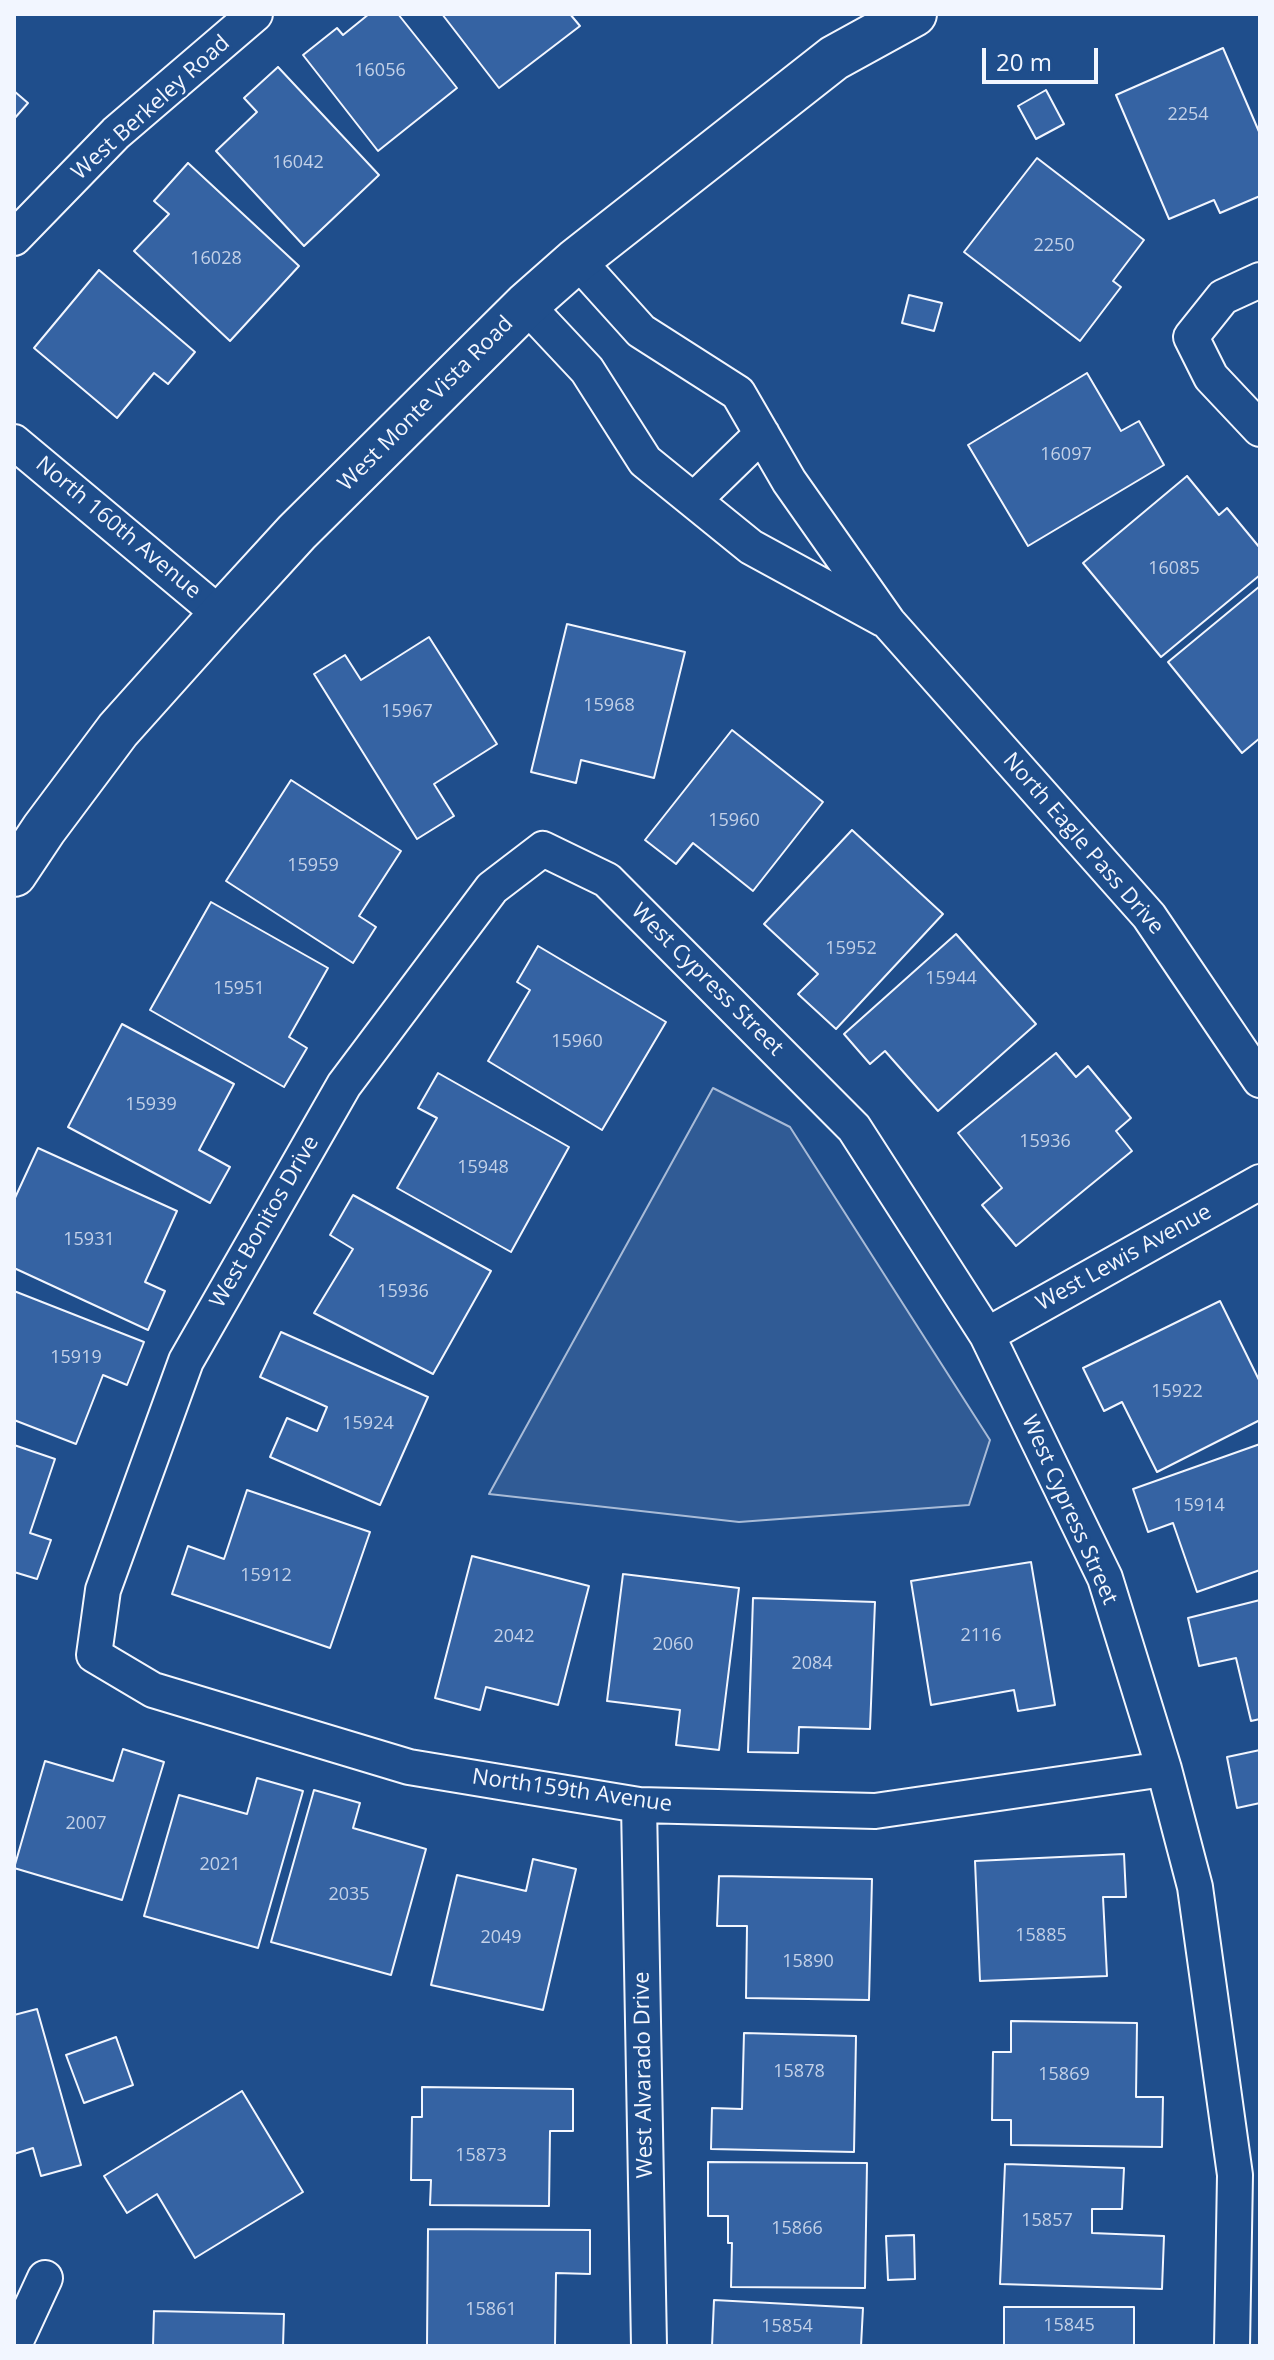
<!DOCTYPE html>
<style>
body{margin:0}
#map{position:relative;width:1274px;height:2360px;overflow:hidden;background:#1f4e8c;font-family:"Open Sans",sans-serif}
canvas{display:block}
.frame{position:absolute;inset:0;border:16px solid #f2f6ff;pointer-events:none}
.scale{position:absolute;left:982px;top:48px;width:116px;height:36px;box-sizing:border-box;border:4px solid #f2f6ff;border-top:0;padding-left:10px;font-size:24px;line-height:28px;white-space:nowrap;color:#f2f6ff;-webkit-text-stroke:6px #1f4e8c;paint-order:stroke}
</style>
<div id="map">
<canvas width="1274" height="2360"></canvas>
<div class="frame"></div>
<div class="scale">20 m</div>
</div>
<script>
const ctx = document.querySelector('canvas').getContext('2d');
ctx.lineJoin = 'round';
function paint(path, color) { ctx.fillStyle = color; ctx.fill(path, 'evenodd'); }
const shape = rows => new Path2D(rows.map(r => 'M' + r).join(''));
function strokePath(path, color, width, dash) { ctx.strokeStyle = color; ctx.lineWidth = width; ctx.lineCap = dash ? 'butt' : 'round'; ctx.setLineDash(dash || []); ctx.stroke(path); }
function write(font, color, halo, rows, align = 'center') {
  ctx.font = font + ' "Open Sans",sans-serif'; ctx.lineWidth = 6; ctx.setLineDash([]); ctx.textBaseline = 'middle'; ctx.strokeStyle = halo; ctx.fillStyle = color; for (const [text, x, y, turn = 0] of rows) {
    ctx.save(); ctx.translate(x, y); ctx.rotate((+turn || 0) * Math.PI / 180); ctx.textAlign = isNaN(turn) ? turn : align; if (halo) ctx.strokeText(text, 0, 0); ctx.fillText(text, 0, 0); ctx.restore();
  }
}
const built = shape([
 [713,1088,790,1127,990,1440,969,1505,739,1522,489,1494,713,1088]
]);
paint(built, '#305b95');
strokePath(built, '#a8bbd7', 2);
const building = shape([
 [369,14,398,14,457,88,378,151,303,55,337,28,343,35,369,14],
 [442,14,570,14,580,26,499,88,442,14],
 [1223,48,1260,134,1260,196,1220,213,1214,200,1169,219,1116,95,1223,48],
 [278,67,379,175,304,246,216,151,257,112,244,98,278,67],
 [1046,90,1064,124,1036,139,1018,106,1046,90],
 [14,91,28,103,14,119,14,91],
 [1037,158,1144,240,1113,281,1121,287,1080,341,964,252,1037,158],
 [188,163,299,266,230,341,134,251,169,214,154,201,188,163],
 [99,270,195,352,168,384,154,373,117,418,34,348,99,270],
 [909,295,942,303,934,331,902,323,909,295],
 [1087,373,1121,431,1139,421,1164,465,1028,546,968,445,1087,373],
 [1187,476,1219,515,1227,508,1260,548,1260,575,1161,657,1083,563,1187,476],
 [1260,586,1260,738,1242,753,1168,662,1260,586],
 [567,624,685,652,654,778,581,760,576,783,531,772,567,624],
 [429,637,497,744,434,784,454,816,417,839,314,674,345,655,361,680,429,637],
 [732,730,823,802,753,891,693,843,676,864,645,840,732,730],
 [291,780,401,851,359,916,376,927,353,963,226,881,291,780],
 [852,830,943,914,836,1029,798,994,818,974,764,924,852,830],
 [211,902,328,968,289,1037,307,1048,284,1087,150,1010,211,902],
 [956,934,1036,1024,938,1111,885,1051,870,1064,844,1034,956,934],
 [538,946,666,1022,602,1130,488,1061,530,990,517,982,538,946],
 [122,1024,234,1084,199,1150,230,1167,210,1203,68,1127,122,1024],
 [1056,1053,1076,1077,1088,1066,1131,1118,1116,1131,1132,1151,1016,1246,982,1205,1002,1188,958,1133,1056,1053],
 [438,1073,569,1147,511,1252,397,1188,437,1118,418,1108,438,1073],
 [38,1148,177,1211,145,1282,165,1291,148,1330,14,1268,14,1200,38,1148],
 [353,1195,491,1271,433,1374,314,1313,353,1249,330,1235,353,1195],
 [14,1291,144,1342,127,1385,103,1375,76,1444,14,1420,14,1291],
 [1220,1301,1260,1382,1260,1420,1157,1472,1122,1402,1104,1411,1083,1368,1220,1301],
 [281,1332,428,1397,380,1505,270,1457,287,1418,317,1431,327,1407,260,1377,281,1332],
 [1260,1444,1260,1570,1197,1592,1173,1523,1148,1532,1133,1489,1260,1444],
 [14,1445,55,1459,30,1533,51,1540,37,1579,14,1572,14,1445],
 [247,1490,370,1532,330,1648,172,1594,188,1546,224,1559,247,1490],
 [472,1556,589,1586,558,1705,486,1687,480,1710,435,1698,472,1556],
 [1031,1562,1055,1705,1018,1711,1014,1690,931,1705,911,1581,1031,1562],
 [623,1574,739,1588,719,1750,676,1745,680,1710,607,1701,623,1574],
 [753,1598,875,1602,870,1729,799,1727,798,1753,748,1752,753,1598],
 [1260,1600,1260,1719,1251,1721,1236,1658,1199,1666,1188,1618,1260,1600],
 [123,1749,164,1762,122,1900,14,1868,45,1761,113,1781,123,1749],
 [1260,1750,1260,1803,1237,1808,1227,1757,1260,1750],
 [257,1778,303,1791,258,1948,144,1916,179,1795,247,1814,257,1778],
 [314,1790,360,1803,353,1828,426,1849,391,1975,271,1942,314,1790],
 [1124,1854,1126,1897,1103,1897,1107,1976,980,1981,975,1861,1124,1854],
 [533,1859,576,1869,543,2010,431,1985,457,1875,526,1891,533,1859],
 [719,1876,872,1879,869,2000,746,1998,747,1926,717,1926,719,1876],
 [37,2009,81,2165,41,2176,33,2148,14,2154,14,2015,37,2009],
 [1011,2021,1137,2023,1136,2097,1163,2097,1162,2147,1011,2145,1011,2120,992,2120,993,2052,1011,2052,1011,2021],
 [744,2033,856,2036,854,2152,711,2149,712,2108,742,2109,744,2033],
 [116,2037,133,2085,84,2103,66,2055,116,2037],
 [422,2087,573,2089,573,2131,550,2131,549,2206,430,2205,431,2180,411,2180,412,2117,422,2117,422,2087],
 [242,2091,303,2192,195,2258,157,2194,127,2213,104,2176,242,2091],
 [708,2162,867,2163,865,2288,731,2287,732,2243,728,2243,728,2216,708,2216,708,2162],
 [1005,2164,1124,2168,1122,2209,1092,2209,1092,2233,1164,2236,1162,2289,1000,2284,1005,2164],
 [428,2229,590,2230,590,2274,556,2273,555,2346,427,2346,428,2229],
 [914,2235,915,2279,888,2280,886,2236,914,2235],
 [714,2300,863,2308,861,2346,712,2346,714,2300],
 [1004,2307,1134,2307,1134,2346,1004,2346,1004,2307],
 [154,2311,284,2314,283,2346,153,2346,154,2311]
]);
paint(building, '#3563a3');
strokePath(building, '#f2f6ff', 2);
const street = shape([
 [14,238,116,133,255,14],
 [577,260,641,331,738,393,789,481,888,622,1149,916,1260,1080],
 [1260,280,1223,297,1191,337,1211,377,1260,429],
 [526,305,587,370,645,461,751,547,883,619],
 [14,442,221,615],
 [694,500,762,434],
 [987,1335,1260,1182],
 [1164,1769,875,1811,639,1805,409,1767,153,1690,94,1655,103,1590,186,1361,344,1085,492,888,543,849,607,880,854,1128,987,1335,1105,1578,1164,1769,1195,1887,1235,2175,1232,2346],
 [639,1805,649,2346],
 [14,2345,45,2278]
]);
const secondary = shape([
 [14,874,44,829,118,730,221,615,297,532,526,305,577,260,834,58,914,14]
]);
strokePath(street, '#f2f6ff', 38);
strokePath(secondary, '#f2f6ff', 48);
strokePath(street, '#1f4e8c', 34);
strokePath(secondary, '#1f4e8c', 44);
write('18px', '#c3d1e8', null, [
 ["16056",380,71],
 ["2254",1188,115],
 ["16042",298,163],
 ["2250",1054,246],
 ["16028",216,259],
 ["16097",1066,455],
 ["16085",1174,569],
 ["15968",609,706],
 ["15967",407,712],
 ["15960",734,821],
 ["15959",313,866],
 ["15952",851,949],
 ["15944",951,979],
 ["15951",239,989],
 ["15960",577,1042],
 ["15939",151,1105],
 ["15936",1045,1142],
 ["15948",483,1168],
 ["15931",89,1240],
 ["15936",403,1292],
 ["15919",76,1358],
 ["15922",1177,1392],
 ["15924",368,1424],
 ["15914",1199,1506],
 ["15912",266,1576],
 ["2116",981,1636],
 ["2042",514,1637],
 ["2060",673,1645],
 ["2084",812,1664],
 ["2007",86,1824],
 ["2021",220,1865],
 ["2035",349,1895],
 ["15885",1041,1936],
 ["2049",501,1938],
 ["15890",808,1962],
 ["15878",799,2072],
 ["15869",1064,2075],
 ["15873",481,2156],
 ["15857",1047,2221],
 ["15866",797,2229],
 ["15861",491,2310],
 ["15845",1069,2326],
 ["15854",787,2327]
]);
write('22px', '#f2f6ff', '#1f4e8c', [
 ["West Berkeley Road",151,108,-42],
 ["West Monte Vista Road",426,404,-45],
 ["North 160th Avenue",118,528,40],
 ["North Eagle Pass Drive",1083,844,49],
 ["West Cypress Street",707,980,45],
 ["West Bonitos Drive",265,1222,-60],
 ["West Lewis Avenue",1124,1258,-29],
 ["West Cypress Street",1069,1510,66],
 ["North159th Avenue",572,1791,8],
 ["West Alvarado Drive",644,2075,-91]
]);
</script>
